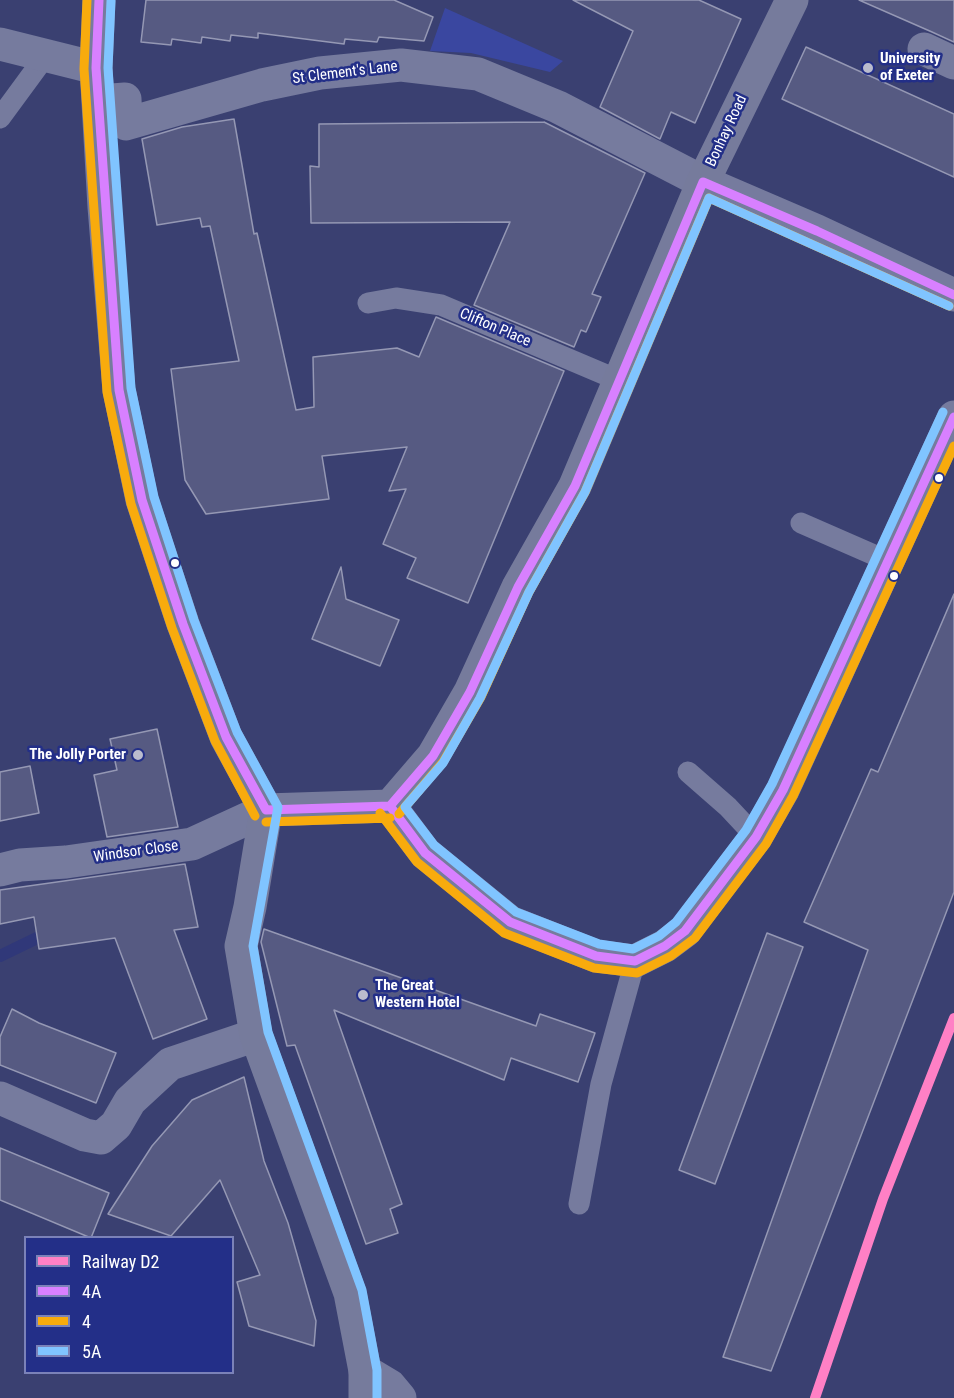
<!DOCTYPE html>
<style>
body{margin:0}
#map{position:relative;width:954px;height:1398px;overflow:hidden;background:#3a4071;font-family:"Roboto Condensed",sans-serif}
canvas{display:block}
.legend{position:absolute;left:24px;top:1236px;width:210px;height:138px;box-sizing:border-box;background:#232f88;border:2px solid #7b82b8;margin:0;padding:8px 10px;list-style:none;font-size:18px;color:#fff}
.legend li{display:flex;align-items:center;gap:12px;height:30px}
.legend b{width:30px;border:2px solid #7b82b8}
</style>
<div id="map">
<canvas width="954" height="1398"></canvas>
<ul class="legend">
<li><b style="height:8px;background:#ff80c5"></b>Railway D2</li>
<li><b style="height:8px;background:#d880ff"></b>4A</li>
<li><b style="height:8px;background:#f8ab0d"></b>4</li>
<li><b style="height:8px;background:#80c4ff"></b>5A</li>
</ul>
</div>
<script>
const ctx = document.querySelector('canvas').getContext('2d');
ctx.lineJoin = 'round';
function paint(path, color) { ctx.fillStyle = color; ctx.fill(path, 'evenodd'); }
const shape = rows => new Path2D(rows.map(r => 'M' + r).join(''));
function strokePath(path, color, width, dash) { ctx.strokeStyle = color; ctx.lineWidth = width; ctx.lineCap = dash ? 'butt' : 'round'; ctx.setLineDash(dash || []); ctx.stroke(path); }
function write(font, color, halo, rows, align = 'center') {
  ctx.font = font + ' "Roboto Condensed",sans-serif'; ctx.lineWidth = 5; ctx.setLineDash([]); ctx.textBaseline = 'middle'; ctx.strokeStyle = halo; ctx.fillStyle = color; for (const [text, x, y, turn = 0] of rows) {
    ctx.save(); ctx.translate(x, y); ctx.rotate((+turn || 0) * Math.PI / 180); ctx.textAlign = isNaN(turn) ? turn : align; if (halo) ctx.strokeText(text, 0, 0); ctx.fillText(text, 0, 0); ctx.restore();
  }
}
paint(shape([
 [445,8,563,61,550,72,471,53,430,51]
]), '#3a47a0');
strokePath(shape([
 [0,956,37,938]
]), '#303879', 12);
const building = shape([
 [146,0,394,0,433,17,424,41,379,37,377,42,345,39,344,44,258,33,258,38,231,35,230,41,202,37,201,43,172,39,171,45,141,42,146,0],
 [573,0,699,0,741,19,695,123,671,112,660,139,600,107,633,31,573,0],
 [859,0,954,0,954,42,932,32,859,0],
 [806,47,954,114,954,177,782,99,806,47],
 [234,119,254,234,257,233,296,410,314,407,313,357,397,348,419,357,436,317,564,371,468,603,407,578,416,558,383,544,406,489,389,491,407,447,322,456,329,499,206,514,185,480,171,369,239,361,210,226,202,227,200,218,157,225,142,139,182,127,234,119],
 [544,122,645,173,592,294,601,297,586,332,581,330,574,347,474,305,510,222,311,223,310,166,319,167,319,124,544,122],
 [341,567,346,599,399,620,380,666,312,639,341,567],
 [954,594,954,892,771,1371,723,1357,868,950,804,922,871,769,878,772,954,594],
 [157,729,178,827,107,837,94,775,117,770,110,739,157,729],
 [30,766,39,813,0,821,0,772,30,766],
 [185,864,198,927,174,930,207,1019,153,1039,115,938,39,949,34,917,0,924,0,890,185,864],
 [264,929,536,1026,540,1014,595,1033,578,1082,511,1058,504,1080,334,1010,402,1204,390,1209,398,1233,366,1244,295,1045,287,1046,261,942,264,929],
 [767,933,803,947,715,1184,679,1170,767,933],
 [12,1009,39,1023,116,1053,96,1103,0,1065,0,1037,12,1009],
 [244,1077,264,1161,288,1223,316,1321,314,1346,249,1326,237,1282,260,1275,220,1180,171,1236,108,1214,152,1146,192,1100,244,1077],
 [0,1148,109,1193,91,1238,0,1200,0,1148]
]);
paint(building, '#565a82');
strokePath(building, '#9598b4', 1.5);
strokePath(shape([
 [0,118,47,54],
 [368,303,396,298,441,305,618,380],
 [801,523,888,561],
 [688,772,728,807,756,837],
 [579,1204,601,1084,635,961]
]), '#767b9e', 21);
strokePath(shape([
 [0,44,96,68],
 [924,49,954,63],
 [99,101,125,99,126,124,262,85,320,73,401,65,478,74,558,107,703,182,817,231,954,295],
 [390,806,425,853,510,922,596,956,635,961,665,946,685,931,756,837,783,790,954,417],
 [0,870,20,865,66,862,192,844,266,810,226,737,183,624,142,500,119,390,104,207,96,68,99,0],
 [0,1098,85,1135,101,1138,116,1125,130,1101,170,1064,256,1035],
 [365,1371,390,1386,400,1398]
]), '#767b9e', 33);
strokePath(shape([
 [365,1398,365,1371,350,1293,256,1035,241,946,250,907,266,810,390,806,433,756,470,692,518,587,575,486,703,182,792,0]
]), '#767b9c', 33);
strokePath(shape([
 [99,0,96,68,119,390,142,500,183,624,226,737,266,810],
 [390,806,433,756,470,692,518,587,575,486,703,182,817,231,954,295],
 [390,806,425,853,510,922,596,956,635,961,665,946,685,931,756,837,783,790,954,417],
 [266,810,390,806]
]), '#d880ff', 9);
strokePath(shape([
 [87,0,84,69,107,392,131,504,172,628,215,741,255,816],
 [380,813,417,862,504,933,594,968,637,973,671,956,695,938,766,844,793,796,954,446],
 [399,814,443,762,481,697,529,592,585,492,709,198,949,306],
 [266,822,390,818]
]), '#f8ab0d', 9);
strokePath(shape([
 [111,1,108,68,131,388,154,497,194,620,237,732,278,807,253,946,268,1032,362,1290,377,1370,377,1398],
 [943,412,772,784,746,830,676,922,659,936,633,949,599,944,516,912,434,845,405,807,443,763,480,698,529,592,585,492,709,198,949,306]
]), '#80c4ff', 9);
strokePath(shape([
 [815,1398,883,1199,954,1018]
]), '#ff80c5', 10);
for (const [x, y, r, color] of [
 [868,68,6,"#babccd"],
 [939,478,5,"#fff"],
 [175,563,5,"#fff"],
 [894,576,5,"#fff"],
 [138,755,6,"#babccd"],
 [363,995,6,"#babccd"]
]) { const dot = new Path2D(); dot.arc(x, y, r, 0, 2 * Math.PI); ctx.fillStyle = color; ctx.fill(dot); strokePath(dot, '#232f88', 2); }
write('bold 15px', '#fff', '#232f88', [
 ["University",880,59],
 ["of Exeter",880,76],
 ["The Jolly Porter",126,755,"right"],
 ["The Great",375,986],
 ["Western Hotel",375,1003]
], 'left');
write('15px', '#fff', '#232f88', [
 ["St Clement's Lane",345,73,-7],
 ["Bonhay Road",727,131,-65],
 ["Clifton Place",495,328,23],
 ["Windsor Close",136,852,-8]
]);
</script>
